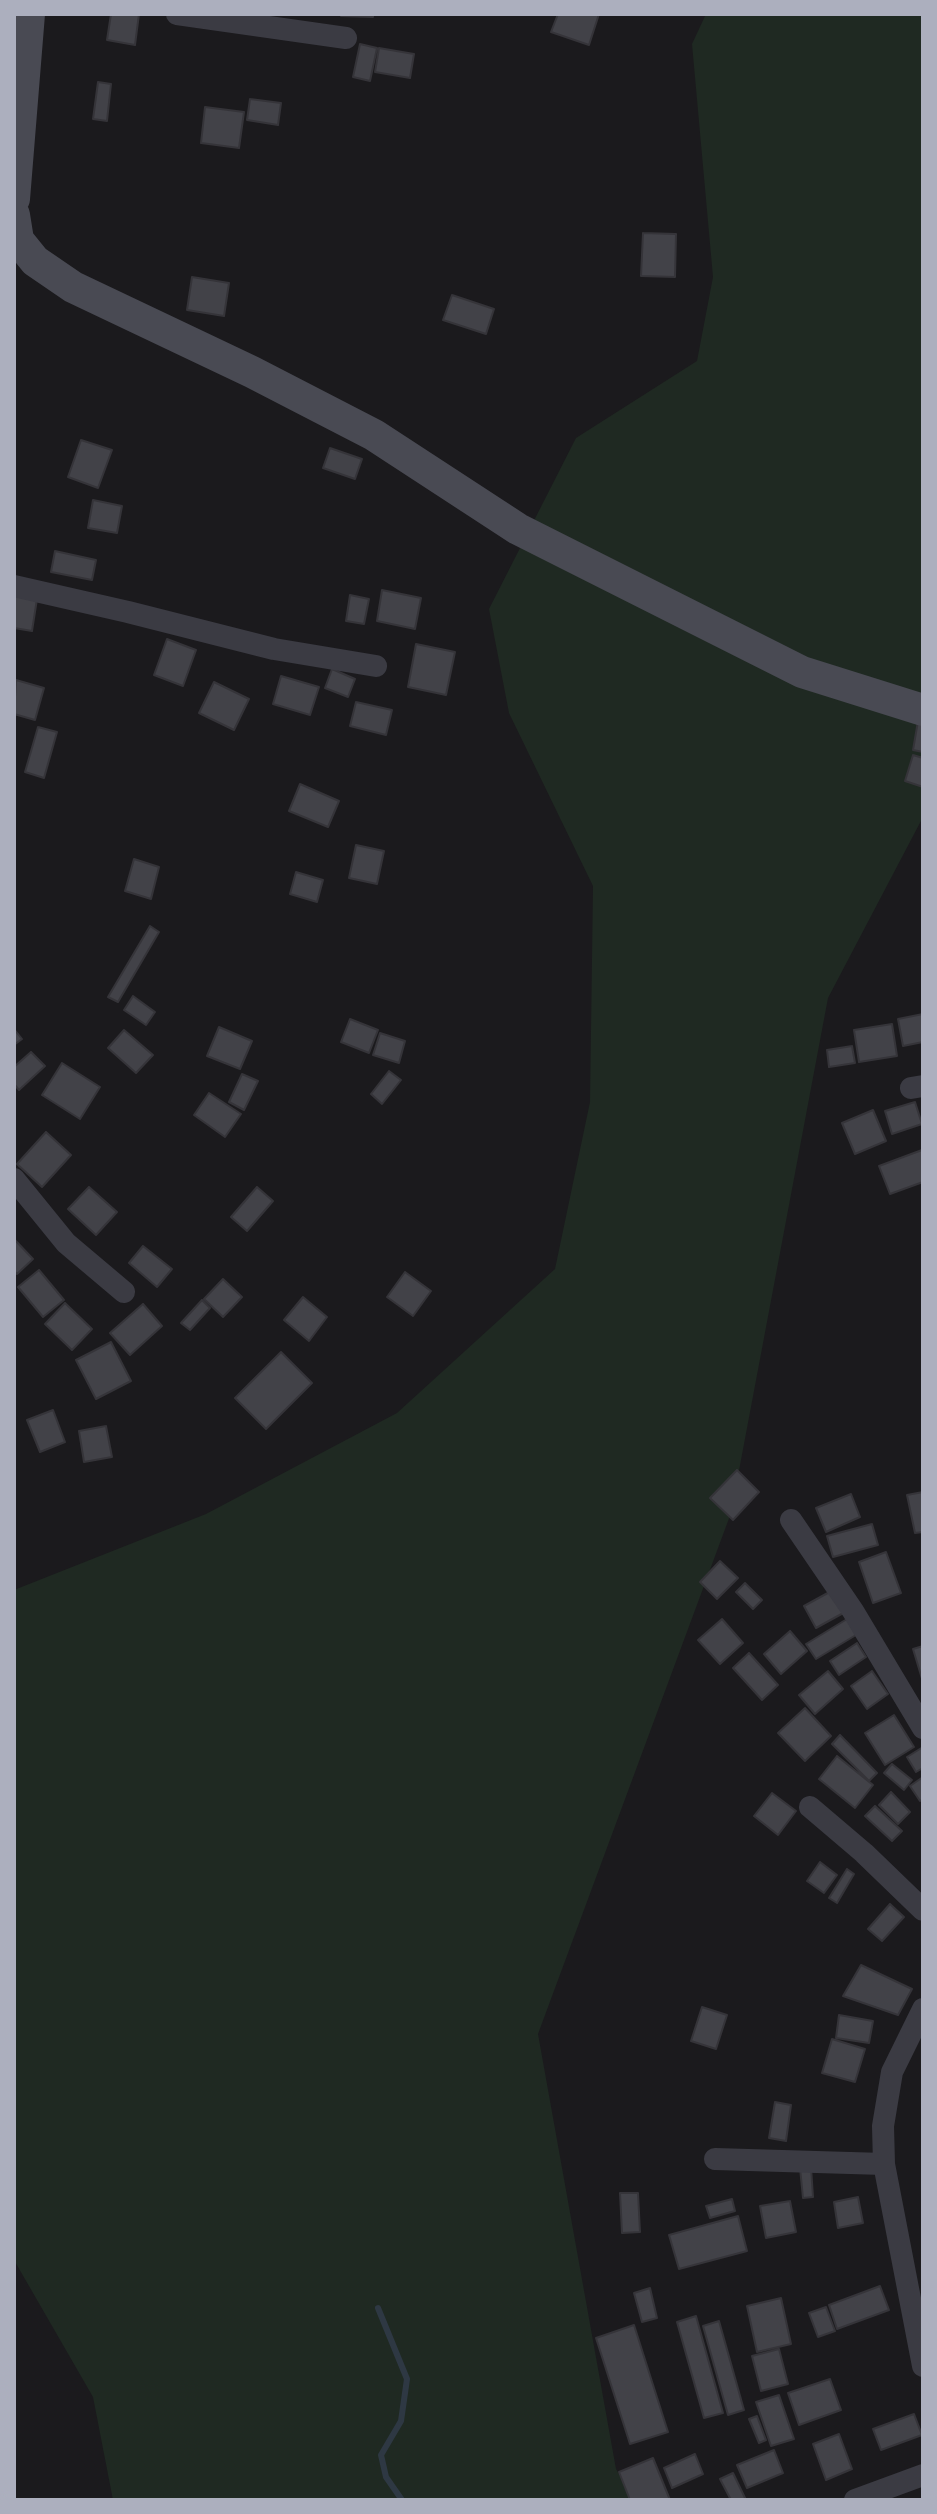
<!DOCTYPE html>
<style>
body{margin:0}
#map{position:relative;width:937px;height:2514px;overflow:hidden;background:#1b1a1d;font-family:"Alegreya Sans",sans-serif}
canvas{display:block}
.frame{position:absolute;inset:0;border:16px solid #acafbe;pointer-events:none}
</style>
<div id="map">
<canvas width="937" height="2514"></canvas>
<div class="frame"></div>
</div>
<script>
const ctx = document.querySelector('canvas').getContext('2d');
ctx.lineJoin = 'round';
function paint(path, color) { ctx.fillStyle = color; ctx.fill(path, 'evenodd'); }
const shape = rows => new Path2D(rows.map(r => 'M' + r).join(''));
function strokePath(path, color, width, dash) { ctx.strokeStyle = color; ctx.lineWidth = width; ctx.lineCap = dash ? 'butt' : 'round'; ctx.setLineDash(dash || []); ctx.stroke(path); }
paint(shape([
 [706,14,923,14,923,817,828,998,731,1513,538,2034,616,2469,635,2500,113,2500,93,2397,14,2260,14,1590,206,1514,397,1413,555,1269,590,1102,593,886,509,713,489,609,576,438,697,361,713,277,692,44]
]), '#1f2922');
strokePath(shape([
 [378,2308,407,2379,401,2421,381,2455,386,2477,402,2500]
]), '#2e3843', 6);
const building = shape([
 [111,14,139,14,135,45,107,40,111,14],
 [341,14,373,14,373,17,341,16,341,14],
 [558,14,599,14,589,45,551,32,558,14],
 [360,44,377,48,370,81,353,77,360,44],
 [379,48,414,54,410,78,375,72,379,48],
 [98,82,111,84,107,121,93,119,98,82],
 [250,99,281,103,278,125,247,120,250,99],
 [205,107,244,112,239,148,201,143,205,107],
 [643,233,676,234,675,277,641,276,643,233],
 [192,277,229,283,224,316,187,310,192,277],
 [452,295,494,309,486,334,443,320,452,295],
 [81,440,112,450,98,488,68,477,81,440],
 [330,448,362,459,355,479,323,468,330,448],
 [93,500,122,506,117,533,88,528,93,500],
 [55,551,96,560,92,580,51,572,55,551],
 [382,590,421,598,415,629,377,621,382,590],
 [14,595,37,599,32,631,14,628,14,595],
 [350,595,369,599,364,624,346,621,350,595],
 [167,639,196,650,183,686,154,675,167,639],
 [416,644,455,652,446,695,408,687,416,644],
 [332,669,355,679,348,697,325,688,332,669],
 [281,676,319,687,310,715,273,704,281,676],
 [16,680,44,688,35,720,14,714,16,680],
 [214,682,249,699,234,730,199,713,214,682],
 [356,702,392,710,386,735,350,726,356,702],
 [918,721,923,722,923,752,913,750,918,721],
 [38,727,57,732,44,778,25,772,38,727],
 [913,755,923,758,923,787,905,781,913,755],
 [300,784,339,801,328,827,289,811,300,784],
 [356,845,384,851,377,884,349,878,356,845],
 [134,859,159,867,151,899,125,891,134,859],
 [296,872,323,880,317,902,290,894,296,872],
 [150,926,159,932,118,1002,108,997,150,926],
 [133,996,155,1012,146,1025,124,1010,133,996],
 [923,1014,923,1042,903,1046,898,1019,923,1014],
 [350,1019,378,1030,369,1053,341,1042,350,1019],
 [892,1024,897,1056,859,1062,854,1030,892,1024],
 [219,1027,252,1041,240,1069,207,1056,219,1027],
 [14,1029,22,1039,14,1045,14,1029],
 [124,1030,153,1055,136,1073,108,1048,124,1030],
 [380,1033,405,1041,399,1063,373,1055,380,1033],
 [852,1046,855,1063,829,1067,827,1050,852,1046],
 [31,1052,45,1066,19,1090,14,1084,14,1067,31,1052],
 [62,1063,100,1087,80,1119,42,1095,62,1063],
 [389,1071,401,1080,382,1104,371,1094,389,1071],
 [242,1074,258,1081,244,1110,229,1102,242,1074],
 [209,1093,241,1114,225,1137,194,1115,209,1093],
 [915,1102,922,1124,892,1134,885,1111,915,1102],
 [873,1110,886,1141,855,1154,842,1123,873,1110],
 [46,1132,71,1155,42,1187,17,1164,46,1132],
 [922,1150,923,1182,890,1194,879,1166,922,1150],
 [89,1187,117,1212,96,1235,68,1209,89,1187],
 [257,1187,273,1201,247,1231,231,1217,257,1187],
 [14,1239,33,1259,17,1274,14,1271,14,1239],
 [143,1246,172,1269,157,1287,129,1263,143,1246],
 [39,1270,64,1300,43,1317,18,1287,39,1270],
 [405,1272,431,1291,413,1316,387,1297,405,1272],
 [223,1279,242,1297,223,1317,204,1299,223,1279],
 [303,1297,327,1317,309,1341,284,1320,303,1297],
 [202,1300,210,1308,190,1330,181,1323,202,1300],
 [65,1303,92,1329,72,1350,45,1324,65,1303],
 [143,1304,162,1326,130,1355,110,1333,143,1304],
 [111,1342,131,1381,96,1399,76,1360,111,1342],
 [281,1352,312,1383,266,1429,235,1398,281,1352],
 [53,1410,65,1442,40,1452,27,1420,53,1410],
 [106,1426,112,1457,84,1462,79,1431,106,1426],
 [737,1470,759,1492,733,1520,710,1498,737,1470],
 [923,1492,923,1532,915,1533,907,1495,923,1492],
 [851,1494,860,1517,826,1532,816,1508,851,1494],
 [872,1524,878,1545,833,1557,827,1536,872,1524],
 [886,1552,901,1593,873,1603,859,1562,886,1552],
 [720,1561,738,1578,717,1599,700,1582,720,1561],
 [745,1583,762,1600,753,1609,736,1592,745,1583],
 [835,1589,847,1611,816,1628,804,1606,835,1589],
 [722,1619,743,1643,720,1664,698,1640,722,1619],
 [847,1619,856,1635,816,1659,806,1644,847,1619],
 [790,1631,807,1651,781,1674,764,1654,790,1631],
 [857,1643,866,1657,839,1675,830,1661,857,1643],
 [923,1646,923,1682,913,1649,923,1646],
 [749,1653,778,1685,762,1700,733,1668,749,1653],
 [828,1671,843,1689,815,1714,799,1695,828,1671],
 [872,1671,888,1694,867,1709,851,1686,872,1671],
 [805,1708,831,1736,805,1761,778,1733,805,1708],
 [894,1715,914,1747,885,1765,865,1733,894,1715],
 [840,1735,877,1773,869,1781,832,1744,840,1735],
 [923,1747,923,1768,916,1772,907,1757,923,1747],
 [837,1756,873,1785,855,1808,819,1779,837,1756],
 [892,1764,912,1780,904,1790,884,1773,892,1764],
 [923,1777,923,1799,920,1801,910,1786,923,1777],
 [891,1792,910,1812,898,1824,879,1805,891,1792],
 [772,1793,796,1811,778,1835,754,1816,772,1793],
 [875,1806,902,1831,892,1841,865,1816,875,1806],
 [820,1862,837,1875,824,1893,807,1881,820,1862],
 [847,1869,854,1874,837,1903,829,1898,847,1869],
 [890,1904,904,1917,882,1941,868,1929,890,1904],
 [861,1965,912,1989,898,2015,843,1996,861,1965],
 [702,2007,727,2015,716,2049,691,2041,702,2007],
 [839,2015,873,2021,869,2043,836,2038,839,2015],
 [832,2039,865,2049,855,2082,822,2073,832,2039],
 [775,2102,791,2105,786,2141,769,2138,775,2102],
 [811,2167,813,2197,803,2198,800,2168,811,2167],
 [620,2193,638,2193,640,2232,622,2233,620,2193],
 [858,2197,863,2223,838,2228,834,2202,858,2197],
 [732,2199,735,2211,710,2218,706,2206,732,2199],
 [790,2201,796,2232,766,2238,760,2206,790,2201],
 [738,2216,747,2251,679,2269,669,2235,738,2216],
 [880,2286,889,2310,837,2329,829,2305,880,2286],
 [650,2288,657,2318,642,2322,634,2293,650,2288],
 [781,2298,791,2344,757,2352,747,2306,781,2298],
 [826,2307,835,2331,818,2337,809,2313,826,2307],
 [696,2316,723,2413,704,2418,677,2322,696,2316],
 [719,2321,744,2410,728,2415,703,2326,719,2321],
 [634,2325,668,2432,630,2444,596,2338,634,2325],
 [779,2349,788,2384,761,2391,752,2356,779,2349],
 [830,2379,841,2410,799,2425,788,2393,830,2379],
 [779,2395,794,2439,771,2446,756,2402,779,2395],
 [914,2414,922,2435,881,2450,873,2429,914,2414],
 [757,2416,766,2440,759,2443,749,2419,757,2416],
 [839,2434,852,2469,826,2480,813,2444,839,2434],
 [774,2450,783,2473,747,2488,737,2465,774,2450],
 [695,2454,703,2474,672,2488,664,2468,695,2454],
 [653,2458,670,2500,630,2500,619,2472,653,2458],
 [733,2473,746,2500,731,2500,720,2479,733,2473]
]);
paint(building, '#424248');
strokePath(building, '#353439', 2);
strokePath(shape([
 [177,14,346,38],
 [14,586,128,612,274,649,376,666],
 [911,1088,923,1086],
 [14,1179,66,1243,124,1292],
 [791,1520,853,1611,923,1728],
 [810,1807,864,1853,923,1910],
 [923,2009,892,2072,883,2126,884,2164,923,2366],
 [715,2159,884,2164],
 [855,2500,923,2475]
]), '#3b3b43', 22);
strokePath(shape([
 [14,199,29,14],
 [14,215,18,240,35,261,73,287,252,372,374,435,518,529,802,672,923,710]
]), '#494a53', 32);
</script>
